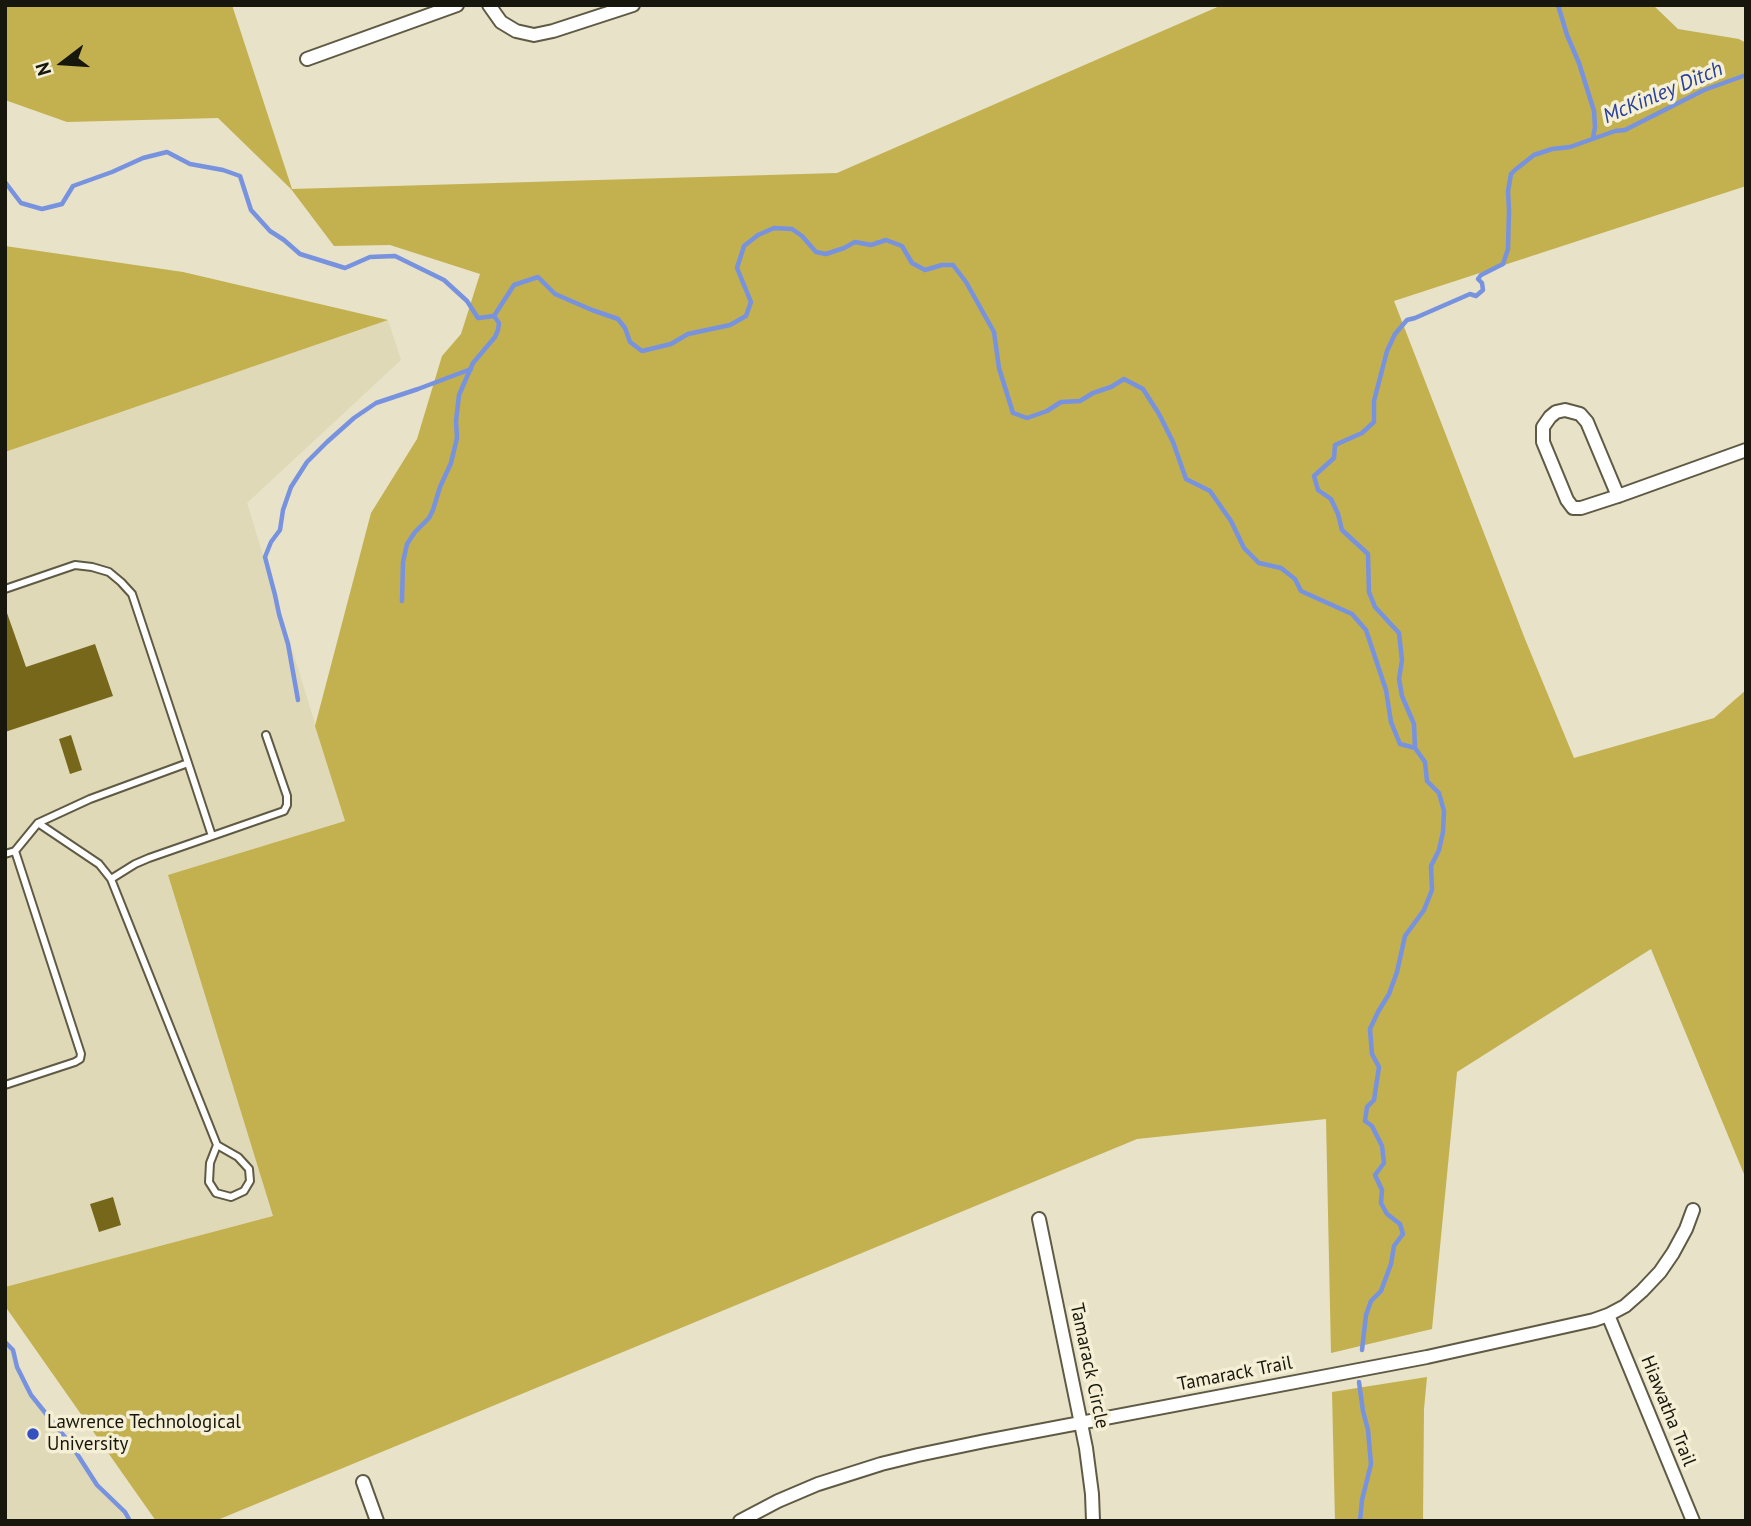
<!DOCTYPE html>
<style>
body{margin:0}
#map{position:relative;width:1751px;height:1526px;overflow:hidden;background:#e7e2c8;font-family:"PT Sans",sans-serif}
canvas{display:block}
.frame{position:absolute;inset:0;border:7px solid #18170d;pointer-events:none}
.north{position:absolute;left:28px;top:28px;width:70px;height:70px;-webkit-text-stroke:5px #f4efd5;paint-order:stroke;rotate:253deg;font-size:19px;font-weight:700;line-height:28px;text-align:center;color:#18170d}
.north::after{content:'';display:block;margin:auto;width:24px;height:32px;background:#18170d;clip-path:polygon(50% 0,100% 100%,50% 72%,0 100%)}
</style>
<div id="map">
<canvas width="1751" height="1526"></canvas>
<div class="frame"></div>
<div class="north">N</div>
</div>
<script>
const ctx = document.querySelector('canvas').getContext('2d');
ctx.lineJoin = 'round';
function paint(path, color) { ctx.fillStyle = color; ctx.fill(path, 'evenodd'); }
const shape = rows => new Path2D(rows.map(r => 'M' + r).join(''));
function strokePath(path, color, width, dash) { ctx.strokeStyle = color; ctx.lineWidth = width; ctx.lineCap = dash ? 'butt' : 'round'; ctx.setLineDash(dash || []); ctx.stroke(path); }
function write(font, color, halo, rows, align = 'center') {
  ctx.font = font + ' "PT Sans",sans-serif'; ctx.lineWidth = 7; ctx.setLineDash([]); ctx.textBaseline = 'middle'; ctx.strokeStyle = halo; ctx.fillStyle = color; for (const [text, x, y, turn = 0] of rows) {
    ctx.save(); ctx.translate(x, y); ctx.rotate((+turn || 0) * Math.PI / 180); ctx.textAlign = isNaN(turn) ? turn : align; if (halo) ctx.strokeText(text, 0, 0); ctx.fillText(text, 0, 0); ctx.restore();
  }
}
paint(shape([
 [388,320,401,360,247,503,345,821,168,876,273,1216,5,1287,5,452],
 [5,1342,13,1350,17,1367,31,1395,72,1446,97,1485,125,1512,130,1521,5,1521]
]), '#dfd9b7');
paint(shape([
 [5,5,232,5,292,189,837,173,1222,5,1653,5,1678,29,1739,39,1746,43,1746,186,1394,301,1525,639,1574,758,1714,718,1746,690,1746,1179,1651,949,1457,1072,1432,1329,1331,1353,1326,1119,1137,1139,215,1521,156,1521,5,1306,5,1287,273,1216,168,875,345,821,315,726,371,513,417,439,442,356,461,334,480,274,390,245,334,246,291,189,218,118,67,122,5,100],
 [5,246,183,272,388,320,5,452],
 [1427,1377,1424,1409,1423,1521,1335,1521,1332,1392]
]), '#c3b04f');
strokePath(shape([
 [1558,5,1567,35,1579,63,1594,111,1595,127,1593,138],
 [5,182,21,203,42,209,62,204,73,186,112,172,143,158,167,152,190,164,223,170,240,176,251,210,270,231,284,240,300,254,345,268,370,257,395,256,444,280,467,301,478,318,494,316,514,285,538,277,555,294,592,310,618,319,625,328,630,342,642,351,671,344,688,334,730,325,746,316,751,302,737,268,744,246,758,235,774,228,792,229,802,236,816,252,826,254,844,248,855,242,871,245,886,240,902,246,912,263,925,270,942,265,953,265,966,282,994,332,999,368,1013,413,1027,418,1047,411,1061,402,1080,401,1093,393,1111,387,1124,379,1143,389,1159,414,1173,442,1186,479,1210,491,1231,521,1244,548,1259,563,1281,568,1295,579,1301,591,1352,614,1366,630,1386,690,1391,722,1400,744,1415,748,1425,762,1427,781,1439,793,1444,811,1443,832,1439,850,1431,866,1432,890,1424,910,1405,936,1397,972,1389,994,1378,1012,1370,1029,1372,1054,1379,1067,1374,1100,1367,1107,1365,1121,1372,1126,1382,1146,1384,1163,1375,1175,1382,1190,1381,1203,1387,1214,1400,1224,1403,1234,1394,1246,1391,1264,1381,1291,1371,1301,1366,1315,1362,1350],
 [402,601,403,562,407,544,415,532,429,518,433,510,440,487,451,463,457,438,456,421,459,395,473,363,495,337,498,330,499,323,494,316],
 [298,700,288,644,279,614,275,595,265,557,271,542,280,530,283,510,291,487,307,462,327,442,354,418,376,403,418,389,471,369],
 [1415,748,1414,724,1402,696,1399,679,1402,660,1399,633,1375,607,1369,592,1368,554,1342,530,1338,514,1331,499,1318,490,1314,476,1334,458,1335,445,1362,433,1374,422,1374,401,1387,351,1395,334,1407,320,1415,318,1470,294,1476,296,1483,290,1482,283,1478,279,1481,275,1503,264,1508,249,1509,210,1508,191,1511,174,1515,170,1534,155,1552,149,1570,147,1615,131,1625,130,1704,90,1746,75],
 [5,1342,13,1350,17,1367,31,1395,72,1446,97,1485,125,1512,130,1521],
 [1359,1382,1363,1411,1368,1430,1371,1464,1362,1500,1360,1521]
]), '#7792df', 4.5);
paint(shape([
 [7,613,26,667,95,644,113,696,5,732,5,614],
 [71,735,82,770,70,774,59,739],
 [113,1197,121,1225,99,1232,90,1204]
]), '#76671a');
const service = shape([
 [5,589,75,565,92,567,109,572,121,582,132,594,188,763,90,799,38,823,99,864,111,879,217,1145,210,1163,209,1182,216,1193,231,1197,244,1191,250,1181,249,1169,238,1157,217,1145],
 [188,763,212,836],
 [5,854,15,851,38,823],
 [111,879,135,864,149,858,284,811,287,805,287,796,266,735],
 [5,1085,75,1062,80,1059,81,1054,15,851]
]);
const minor = shape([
 [489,5,501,22,516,31,534,35,553,31,633,5],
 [307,59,457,5],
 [1618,496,1587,422,1580,414,1565,410,1556,412,1550,417,1543,427,1543,442,1567,500,1573,508,1581,508,1618,496,1746,450],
 [1039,1219,1086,1448,1092,1494,1093,1521],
 [1608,1315,1693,1521],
 [363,1482,377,1521],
 [740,1521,778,1501,818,1484,881,1464,918,1455,985,1441,1427,1357,1594,1320,1608,1315,1625,1306,1642,1291,1660,1272,1673,1253,1686,1229,1693,1210]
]);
strokePath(service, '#5f5a44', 10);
strokePath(minor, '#5f5a44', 16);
strokePath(service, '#fff', 6);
strokePath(minor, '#fff', 12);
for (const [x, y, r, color] of [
 [33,1434,7,"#3450c1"]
]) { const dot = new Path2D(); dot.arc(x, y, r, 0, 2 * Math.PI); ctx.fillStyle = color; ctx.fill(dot); strokePath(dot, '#f4efd5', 2.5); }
write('19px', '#18170d', '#f4efd5', [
 ["Tamarack Circle",1089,1366,78],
 ["Tamarack Trail",1235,1374,-11],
 ["Hiawatha Trail",1668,1411,68]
]);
write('19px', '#18170d', '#f4efd5', [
 ["Lawrence Technological",47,1423],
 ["University",47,1445]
], 'left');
write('italic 21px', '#2a419b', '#f4efd5', [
 ["McKinley Ditch",1663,93,-23]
]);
</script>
